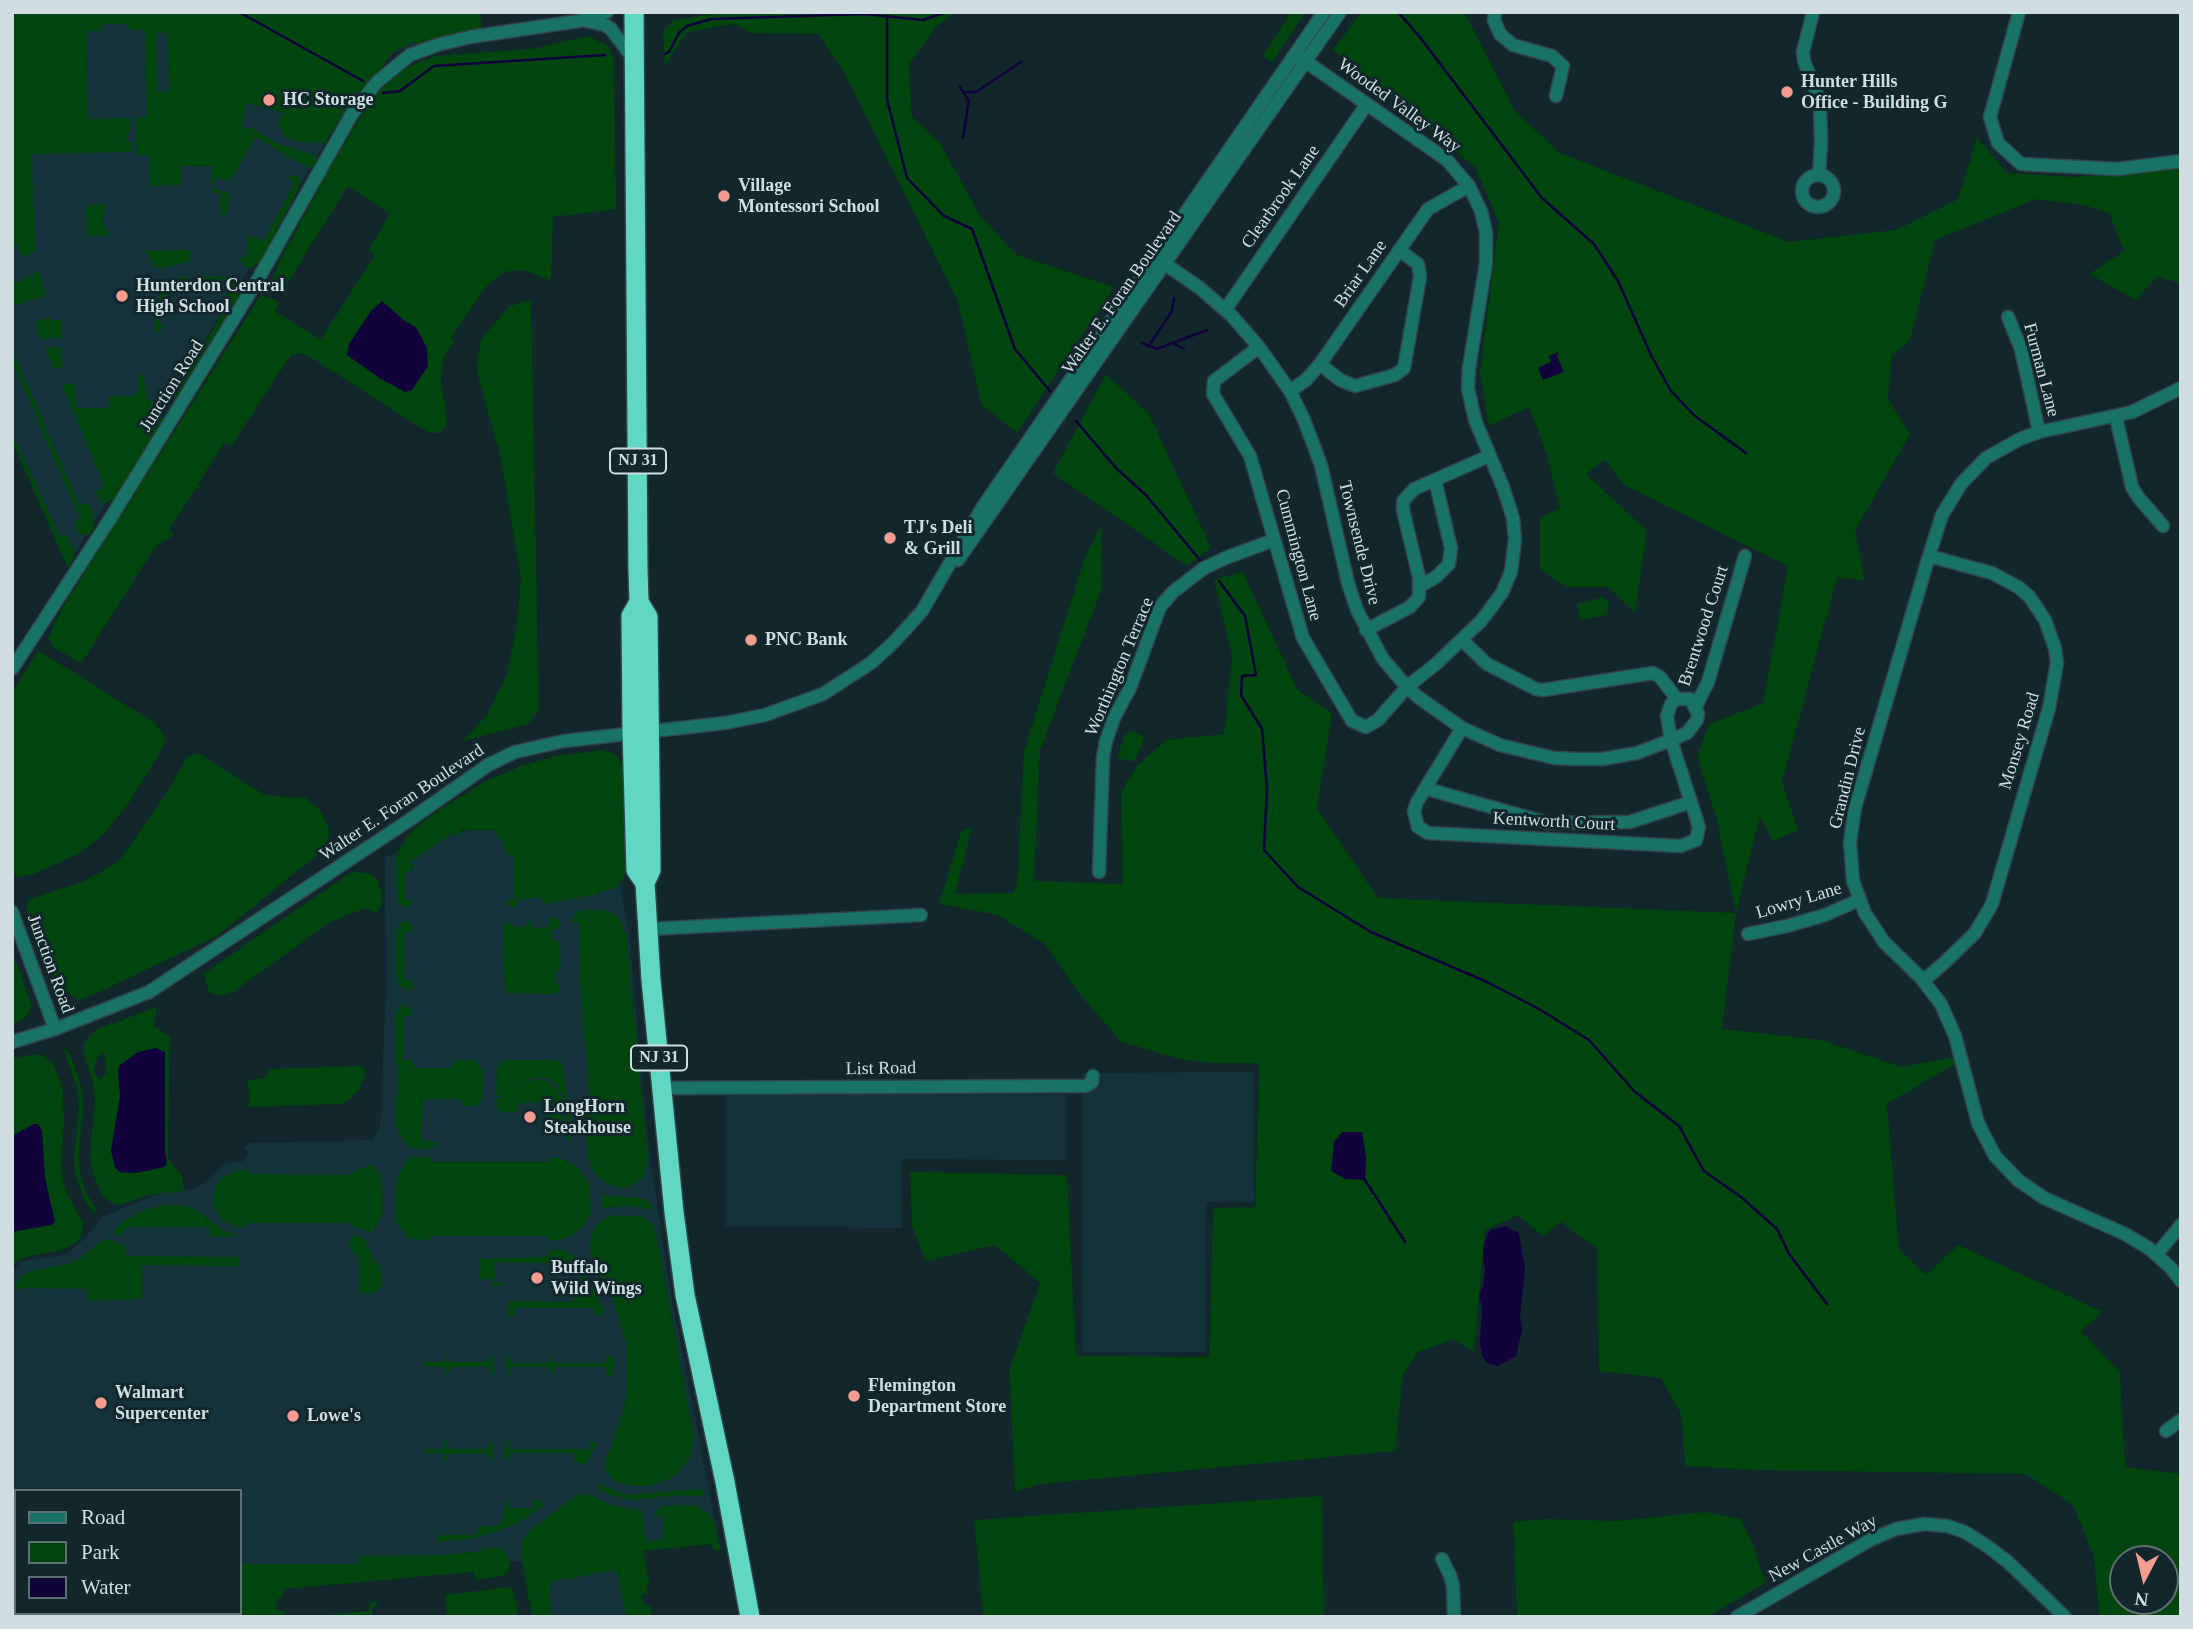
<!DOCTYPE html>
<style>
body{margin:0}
#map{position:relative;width:2193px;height:1629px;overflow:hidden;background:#12272c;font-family:Georgia,serif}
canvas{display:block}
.frame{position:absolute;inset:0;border:14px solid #d1dee1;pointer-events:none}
.legend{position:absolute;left:14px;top:1489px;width:228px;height:126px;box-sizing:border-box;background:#12272c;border:2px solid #5e7074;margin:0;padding:9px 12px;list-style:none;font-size:21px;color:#d1dee1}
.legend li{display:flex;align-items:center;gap:14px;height:35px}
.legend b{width:35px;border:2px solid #5e7074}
.north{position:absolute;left:2109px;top:1545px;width:70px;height:70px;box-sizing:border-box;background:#12272c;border:2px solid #5e7074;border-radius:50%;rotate:187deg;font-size:19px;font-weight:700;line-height:28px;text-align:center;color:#d1dee1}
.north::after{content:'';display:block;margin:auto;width:24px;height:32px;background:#f59c91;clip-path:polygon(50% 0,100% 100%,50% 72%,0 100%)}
</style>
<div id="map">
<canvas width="2193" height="1629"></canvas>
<div class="frame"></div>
<ul class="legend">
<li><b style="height:9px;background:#187366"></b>Road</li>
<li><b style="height:19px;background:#00440e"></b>Park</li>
<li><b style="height:19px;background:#11023b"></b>Water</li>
</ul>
<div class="north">N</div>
</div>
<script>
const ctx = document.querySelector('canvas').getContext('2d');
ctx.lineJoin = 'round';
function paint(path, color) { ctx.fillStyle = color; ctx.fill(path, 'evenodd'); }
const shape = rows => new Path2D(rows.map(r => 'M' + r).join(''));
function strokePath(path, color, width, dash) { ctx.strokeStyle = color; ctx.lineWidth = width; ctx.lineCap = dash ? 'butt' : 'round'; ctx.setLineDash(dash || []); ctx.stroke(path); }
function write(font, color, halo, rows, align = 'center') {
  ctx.font = font + ' Georgia,serif'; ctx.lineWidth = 6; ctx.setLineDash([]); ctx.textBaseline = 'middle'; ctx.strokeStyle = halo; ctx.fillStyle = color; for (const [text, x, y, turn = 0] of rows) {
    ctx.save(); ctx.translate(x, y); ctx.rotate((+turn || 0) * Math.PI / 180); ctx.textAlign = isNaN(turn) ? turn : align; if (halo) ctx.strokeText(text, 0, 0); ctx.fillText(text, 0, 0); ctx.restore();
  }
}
paint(shape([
 [12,12,480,12,481,25,394,52,332,132,67,566,15,448,12,449],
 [497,829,618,874,629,932,648,1143,668,1279,721,1550,716,1551,710,1544,240,1587,240,1491,16,1491,16,1599,12,1599,12,1271,21,1262,67,1254,82,1241,104,1216,163,1192,196,1188,205,1183,224,1164,244,1161,248,1153,244,1147,249,1143,373,1140,380,1127,386,991,385,857,464,831],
 [1253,1072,1254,1202,1206,1202,1206,1352,1083,1352,1082,1073],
 [726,1093,1067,1095,1066,1160,902,1159,902,1228,725,1226],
 [616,1570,627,1617,553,1617,549,1592,552,1581]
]), '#143239');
paint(shape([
 [12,12,480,12,482,30,422,43,413,42,392,52,376,75,347,107,325,143,299,142,285,137,278,124,283,112,246,103,242,127,251,128,280,145,315,155,318,161,314,168,307,167,255,137,231,180,215,178,213,189,231,194,225,216,221,216,220,193,212,193,211,166,181,166,181,185,150,186,149,155,137,155,135,118,147,117,145,30,129,29,128,24,103,24,103,30,87,31,88,119,130,118,130,133,127,134,127,142,132,143,132,152,32,154,35,251,22,258,17,245,12,246],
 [156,33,168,33,169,92,157,92],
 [726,12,956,12,938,25,909,64,912,117,940,143,980,216,1017,255,1114,287,1017,433,981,404,958,302,844,72,818,34,751,33,735,24,687,32,665,65,663,31,674,20],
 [1291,12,1305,12,1272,62,1263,56],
 [1361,12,1464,12,1515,111,1560,153,1789,242,1896,230,1958,199,1977,137,2007,173,2075,177,2181,165,2181,284,2157,276,2136,300,2089,274,2124,251,2109,213,2083,205,2036,199,1935,240,1910,340,1892,356,1888,399,1910,434,1855,531,1865,581,1837,577,1782,782,1798,830,1773,841,1760,817,1736,913,1722,1029,1821,1040,1902,1067,1954,1057,1955,1064,1887,1104,1899,1249,1926,1275,1958,1245,2103,1312,2081,1331,2120,1372,2125,1467,2181,1474,2181,1617,2099,1617,2094,1557,2073,1505,2026,1474,1759,1470,1685,1466,1681,1414,1661,1378,1599,1371,1597,1248,1561,1222,1543,1236,1518,1215,1485,1230,1474,1352,1454,1339,1418,1352,1403,1375,1395,1451,1040,1484,1015,1492,1009,1370,1040,1283,995,1245,926,1261,912,1227,910,1172,1067,1175,1076,1356,1209,1357,1213,1208,1255,1207,1259,1063,1211,1063,1180,1059,1121,1042,1078,992,1045,944,998,915,939,904,961,832,972,827,955,894,1013,893,1017,883,1024,751,1085,557,1101,525,1102,588,1040,750,1034,881,1122,884,1121,791,1137,766,1166,740,1224,734,1232,656,1214,580,1243,572,1297,689,1332,714,1317,808,1378,898,1736,913,1716,817,1697,756,1709,724,1763,703,1788,566,1624,485,1605,460,1586,474,1647,531,1635,613,1608,587,1567,587,1540,569,1540,518,1560,508,1547,455,1529,407,1489,426,1480,372,1499,222,1475,167,1333,50],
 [2123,1559,2165,1559,2165,1601,2123,1601],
 [589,36,609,47,614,60,616,209,553,217,551,281,524,270,504,272,486,287,451,337,454,342,444,356,441,381,447,419,445,428,438,433,429,433,315,360,302,353,291,355,232,445,224,443,198,484,203,490,196,488,169,529,174,535,155,547,83,661,78,662,53,647,48,638,62,608,259,298,263,296,274,299,279,303,275,311,320,340,375,255,368,250,390,214,348,186,283,290,272,280,280,260,327,173,372,97,399,73,416,63,436,56,531,49],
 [292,174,297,176,300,182,296,194,260,261,252,268,245,267,239,258,248,256,247,236,264,240,294,184,288,179],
 [106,204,103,220,108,236,87,236,86,206],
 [190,250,190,261,163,268,155,266,150,257,148,257,148,253,139,251],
 [39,270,45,296,16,305,12,298,12,284,34,275,33,273],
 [205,276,236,277,243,285,243,290,181,394,176,398,168,399,165,395,169,388,175,392,231,299,225,295,228,287,218,282,214,288,203,282],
 [181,277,187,277,189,279,185,286,177,283,156,320,164,325,158,333,155,332,154,312,159,293,172,280],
 [531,300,539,710,528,724,463,741,487,715,507,675,517,621,521,580,500,455,476,369,481,339,510,306],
 [49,317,50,320,61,320,61,338,41,339,34,323],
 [61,347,62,370,53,367,45,348],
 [12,349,79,504,88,503,94,518,94,528,90,534,83,535,78,533,74,521,80,518,12,360],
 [138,374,144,374,146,396,159,410,162,420,115,499,103,504,95,492,104,486,62,384,75,384,76,408,109,408,109,396,128,397,138,393],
 [1106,374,1149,414,1211,548,1187,566,1053,473],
 [12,433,60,537,67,535,74,550,74,558,68,568,15,448,12,449],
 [1604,597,1609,603,1607,615,1580,620,1577,604],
 [41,652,153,722,162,731,165,744,128,804,104,834,78,854,34,874,20,877,17,877,12,870,12,693,35,655],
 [1131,731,1145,737,1134,762,1117,758,1124,736],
 [605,750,615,754,624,766,627,865,624,878,616,887,590,896,545,904,543,903,541,897,518,900,516,907,510,907,506,902,514,899,514,855,506,855,504,843,497,837,497,830,461,830,460,837,453,833,410,862,414,869,405,872,405,899,411,900,412,905,405,907,399,903,397,900,396,854,410,833,430,816,486,781,521,766,555,756],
 [198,753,263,794,290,798,304,797,320,810,330,832,323,850,217,936,93,995,78,1000,56,983,26,908,29,899,85,881,119,861,168,791,187,757],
 [353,871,369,874,378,881,382,897,381,906,376,913,366,908,330,922,233,992,219,996,209,992,203,974],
 [593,909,610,912,618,917,626,934,648,1160,645,1172,641,1179,631,1186,622,1188,607,1184,594,1173,589,1159,583,1115,591,1112,580,984,579,923,571,921,578,911],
 [552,917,560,921,560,927,552,930,552,940,560,942,561,967,555,973,555,981,560,985,560,990,553,994,505,993,503,925,510,922,514,927,524,927,530,921,534,929,541,928,550,925,549,920],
 [407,921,413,925,412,931,405,932,404,979,413,982,412,989,408,990,399,986,396,978,396,933,401,922],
 [12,951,32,1006,26,1017,12,1026],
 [402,1005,410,1008,412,1013,411,1016,403,1016,403,1060,410,1060,416,1068,451,1068,455,1060,474,1060,483,1069,482,1101,476,1106,462,1106,461,1099,423,1099,421,1141,436,1142,436,1145,430,1149,411,1148,401,1137,396,1125,395,1099,398,1096,398,1064,395,1061,396,1012],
 [157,1007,154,1026,170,1037,168,1156,171,1163,182,1175,184,1191,148,1195,119,1205,112,1203,102,1196,92,1171,90,1155,95,1101,92,1079,83,1051,84,1044,90,1035,100,1028],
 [104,1052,106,1073,99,1080,94,1071,95,1064,98,1056],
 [66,1049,72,1059,82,1089,83,1110,78,1164,85,1191,97,1211,94,1214,85,1200,75,1174,74,1157,79,1107,77,1087,64,1051],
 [33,1054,42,1055,52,1063,56,1070,63,1091,64,1124,61,1169,67,1194,84,1225,80,1239,73,1245,62,1250,21,1258,12,1265,12,1059],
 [504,1060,555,1060,562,1064,572,1131,569,1141,566,1138,563,1095,556,1084,550,1080,543,1077,529,1079,506,1093,496,1096,497,1066],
 [363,1066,365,1073,360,1089,343,1104,249,1107,248,1080,267,1077,268,1069],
 [538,1079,549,1082,558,1090,563,1102,562,1121,547,1122,546,1102,518,1103,518,1111,503,1113,498,1111,496,1099,525,1082],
 [410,1157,431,1158,433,1162,547,1162,550,1158,556,1158,564,1160,578,1168,589,1183,591,1213,584,1225,574,1234,565,1239,554,1241,551,1241,546,1236,432,1236,429,1240,409,1239,398,1224,395,1217,395,1202,396,1183,399,1173],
 [371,1165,374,1167,380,1175,382,1190,382,1215,372,1232,355,1228,351,1223,249,1223,242,1228,223,1221,213,1207,215,1187,223,1177,237,1171,245,1169,250,1174,351,1175,356,1170],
 [602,1195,644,1199,650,1203,653,1210,633,1206,601,1208],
 [163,1205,179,1205,196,1209,223,1231,240,1236,209,1237,210,1230,206,1227,127,1227,121,1236,113,1234,114,1230,125,1220,144,1210],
 [619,1215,644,1217,652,1224,656,1232,694,1438,689,1458,678,1473,669,1479,649,1486,634,1486,613,1481,604,1466,624,1409,627,1385,627,1347,613,1299,592,1260,590,1250,590,1239,596,1226,609,1216],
 [358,1235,367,1243,371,1255,380,1268,382,1285,374,1294,359,1293,359,1258,348,1245,351,1237],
 [104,1239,123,1244,126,1256,239,1257,239,1266,142,1265,142,1299,88,1301,88,1289,19,1288,15,1292,16,1283,23,1275,31,1271,68,1264,80,1258],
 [551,1250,563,1250,577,1258,604,1310,602,1315,594,1315,594,1308,515,1308,514,1316,508,1316,508,1301,573,1302,573,1297,580,1297,580,1274,573,1264,495,1262,495,1283,504,1283,504,1285,493,1287,492,1279,480,1279,479,1259,545,1257],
 [447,1354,449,1362,489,1362,489,1356,492,1355,494,1373,490,1375,489,1367,450,1367,449,1373,446,1375,444,1367,424,1367,424,1362,445,1362],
 [507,1354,510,1363,549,1363,550,1356,552,1355,554,1363,606,1363,606,1357,609,1355,614,1358,614,1372,613,1375,607,1375,606,1367,554,1367,554,1373,551,1375,549,1367,510,1367,509,1374,507,1375,505,1357],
 [447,1441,449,1449,488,1449,489,1443,492,1441,493,1459,490,1461,488,1453,449,1454,447,1461,444,1459,444,1453,424,1453,424,1449,444,1449,444,1442],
 [506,1441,509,1442,510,1449,589,1449,591,1441,596,1444,588,1461,583,1465,574,1461,573,1453,509,1453,507,1461,504,1459],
 [601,1485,627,1495,698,1489,703,1491,704,1497,682,1495,632,1500,613,1496,599,1489,598,1487],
 [578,1494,590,1495,613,1506,641,1510,646,1542,664,1539,663,1516,655,1516,658,1509,662,1506,694,1505,707,1513,713,1520,721,1550,716,1551,710,1544,643,1551,650,1584,647,1584,648,1593,641,1595,645,1606,650,1605,652,1617,627,1617,616,1570,553,1581,549,1591,553,1617,532,1617,521,1555,521,1542,528,1532],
 [1322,1496,1324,1617,983,1617,974,1520],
 [507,1500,509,1508,533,1508,533,1502,538,1500,542,1501,543,1506,518,1523,494,1532,471,1539,436,1542,438,1535,476,1535,478,1527,494,1526,500,1524,504,1517,505,1502],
 [1705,1512,1741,1519,1753,1545,1765,1583,1707,1617,1517,1617,1513,1522,1546,1519,1618,1521],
 [493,1547,504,1550,508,1557,510,1569,503,1576,476,1580,473,1572,283,1589,283,1597,276,1600,277,1610,284,1611,284,1617,12,1617,12,1583,16,1583,16,1613,240,1613,240,1564,359,1564,359,1558,362,1556,443,1555,475,1552],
 [510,1587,513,1590,519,1617,447,1617,445,1595],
 [376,1601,378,1605,372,1608,373,1617,301,1617,369,1611,370,1602]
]), '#00440e');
paint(shape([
 [382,301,406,322,416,327,427,348,428,366,412,390,405,392,381,379,347,355,349,344,371,311],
 [1558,352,1557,356,1564,372,1543,380,1538,368,1551,362,1549,356],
 [156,1048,165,1052,165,1151,167,1164,164,1167,136,1173,119,1172,115,1167,111,1151,120,1096,118,1070,120,1065,138,1052],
 [34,1124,38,1124,42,1131,45,1178,55,1222,51,1225,12,1232,12,1136],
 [1342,1132,1362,1132,1366,1158,1365,1180,1345,1179,1331,1171,1334,1142],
 [1505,1226,1519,1233,1525,1269,1520,1315,1522,1330,1516,1356,1498,1366,1487,1363,1482,1356,1480,1343,1482,1307,1479,1296,1483,1286,1485,1271,1483,1257,1484,1244,1490,1230]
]), '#11023b');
strokePath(shape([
 [239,12,363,81],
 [1398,12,1419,36,1542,198,1594,244,1618,281,1651,355,1671,391,1695,416,1746,453],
 [887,16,887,99,907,178,944,216,972,229,1015,349,1050,391],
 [665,54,669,52,679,33,687,26,711,19,864,14,923,20,947,12],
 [960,87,969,101,963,138],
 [964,92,976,92,1021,62],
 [383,93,400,91,434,66,605,55],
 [1142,343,1157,349,1207,330],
 [1175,344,1184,349],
 [1148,347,1172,311,1174,298],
 [1076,421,1117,469,1146,495,1200,560],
 [1219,581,1245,616,1256,675,1242,676,1241,695,1262,729,1267,790,1264,850,1298,887,1371,932,1487,982,1539,1009,1589,1040,1634,1091,1679,1126,1704,1171,1741,1197,1777,1229,1789,1254,1827,1304],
 [1365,1180,1405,1242]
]), '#11023b', 2.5);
const minor = shape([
 [1495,12,1494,20,1500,34,1513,45,1552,56,1563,66,1556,96],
 [1813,12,1803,52,1804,61,1820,102,1821,142,1819,175],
 [2019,12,1990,117,1998,143,2021,164,2118,169,2181,161],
 [586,21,605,25,611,29,632,57],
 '1802 191a16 16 0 1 1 32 0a16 16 0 1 1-32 0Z',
 [1155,257,1200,288,1232,316,1259,347,1290,391,1304,420,1321,465,1348,583,1357,610,1383,659,1407,687,1418,697,1462,728,1500,745,1554,758,1577,759,1602,759,1637,753,1671,740,1687,733,1697,720,1698,713,1690,699,1677,699,1671,704,1667,716,1671,740,1699,827,1696,840,1681,846,1428,833,1418,827,1414,811,1417,802,1462,728],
 [1225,310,1367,104],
 [2008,317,2021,349,2039,432],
 [1259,347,1214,381,1213,394,1250,456,1303,638,1352,721,1366,727,1378,720,1407,687,1437,663,1481,621,1502,593,1511,572,1515,539,1513,518,1503,487,1475,420,1468,389,1469,368,1486,263,1486,232,1481,211,1469,186,1447,160,1295,54],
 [1320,364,1340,380,1355,386,1395,375,1404,368,1420,277,1418,264,1399,250],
 [2181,388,2132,412,2039,432,2020,439,1986,458,1961,484,1942,515,1929,556,1855,808,1850,842,1853,881,1865,913,1884,942,1921,978,1941,1004,1955,1036,1978,1123,1995,1156,2018,1180,2044,1198,2125,1234,2150,1249,2171,1268,2181,1281],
 [1290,391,1306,380,1320,364,1428,209,1469,186],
 [2116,417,2132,487,2138,497,2163,526],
 [958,560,1340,12],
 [1420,586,1436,577,1449,564,1451,548,1435,480],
 [1366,630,1410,607,1419,597,1419,577,1403,510,1403,501,1414,489,1489,456],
 [1462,640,1487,664,1536,689,1543,690,1653,673,1660,677,1677,699],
 [12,669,110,519,257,281,352,114,377,82,410,55,437,45,470,37,579,21,607,12],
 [1696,706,1708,682,1745,556],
 [1427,789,1548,823,1630,822,1691,802],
 [1099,872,1103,757,1106,741,1114,718,1130,688,1160,607,1173,592,1204,568,1228,557,1274,540],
 [12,912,55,1029],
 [648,929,921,915],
 [1748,934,1787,926,1825,915,1859,900],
 [1921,978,1929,976,1944,963,1975,933,1992,904,2049,708,2057,663,2055,648,2045,620,2029,596,2018,587,1992,573,1929,556],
 [12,1042,55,1029,149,992,411,819,488,765,515,752,564,741,725,723,765,715,823,694,871,663,894,642,922,611,982,508,1324,12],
 [662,1088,1072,1086,1086,1086,1092,1082,1093,1076],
 [2157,1254,2181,1225],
 [2166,1431,2181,1420],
 [1442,1559,1450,1575,1453,1586,1454,1617],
 [1737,1617,1872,1539,1896,1529,1924,1524,1947,1526,1965,1532,1987,1546,2008,1562,2065,1617]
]);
const highway = shape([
 [634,12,638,570,639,602,648,617,651,860,651,870,645,883],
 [639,602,631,616,632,732,636,870,645,883,651,980,674,1212,685,1295,725,1482,750,1617]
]);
strokePath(minor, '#314449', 15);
strokePath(highway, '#314449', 22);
strokePath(minor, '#187366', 12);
strokePath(highway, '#5fd7c2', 19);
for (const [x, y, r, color] of [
 [1787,92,7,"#f59c91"],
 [269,100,7,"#f59c91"],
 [724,196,7,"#f59c91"],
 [122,296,7,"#f59c91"],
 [890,538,7,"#f59c91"],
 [751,640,7,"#f59c91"],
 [530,1117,7,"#f59c91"],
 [537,1278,7,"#f59c91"],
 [854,1396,7,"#f59c91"],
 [101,1403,7,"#f59c91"],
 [293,1416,7,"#f59c91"]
]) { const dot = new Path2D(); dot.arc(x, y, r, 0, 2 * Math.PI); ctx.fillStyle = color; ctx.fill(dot); strokePath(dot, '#12272c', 2.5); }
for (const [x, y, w] of [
 [638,461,56],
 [659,1058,56]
]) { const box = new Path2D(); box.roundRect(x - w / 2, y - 12.5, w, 25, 5); ctx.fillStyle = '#12272c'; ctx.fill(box); strokePath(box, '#d1dee1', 2); }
write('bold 16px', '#d1dee1', null, [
 ["NJ 31",638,461],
 ["NJ 31",659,1058]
]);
write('bold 18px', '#d1dee1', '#12272c', [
 ["Hunter Hills",1801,82],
 ["Office - Building G",1801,103],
 ["HC Storage",283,100],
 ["Village",738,186],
 ["Montessori School",738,207],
 ["Hunterdon Central",136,286],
 ["High School",136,307],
 ["TJ's Deli",904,528],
 ["& Grill",904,549],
 ["PNC Bank",765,640],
 ["LongHorn",544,1107],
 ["Steakhouse",544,1128],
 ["Buffalo",551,1268],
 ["Wild Wings",551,1289],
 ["Flemington",868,1386],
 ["Department Store",868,1407],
 ["Walmart",115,1393],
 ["Supercenter",115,1414],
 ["Lowe's",307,1416]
], 'left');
write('18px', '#d1dee1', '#12272c', [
 ["Wooded Valley Way",1399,106,36],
 ["Clearbrook Lane",1281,197,-55],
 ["Briar Lane",1361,274,-55],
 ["Walter E. Foran Boulevard",1122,293,-55],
 ["Furman Lane",2041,370,75],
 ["Junction Road",172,386,-58],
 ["Townsende Drive",1359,543,76],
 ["Cummington Lane",1298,555,75],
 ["Brentwood Court",1704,626,-72],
 ["Worthington Terrace",1120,667,-67],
 ["Monsey Road",2020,741,-73],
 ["Grandin Drive",1848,778,-76],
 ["Walter E. Foran Boulevard",402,803,-34],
 ["Kentworth Court",1554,822,3],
 ["Lowry Lane",1799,901,-17],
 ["Junction Road",50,964,70],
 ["List Road",881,1069,-1],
 ["New Castle Way",1823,1549,-29]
]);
</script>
